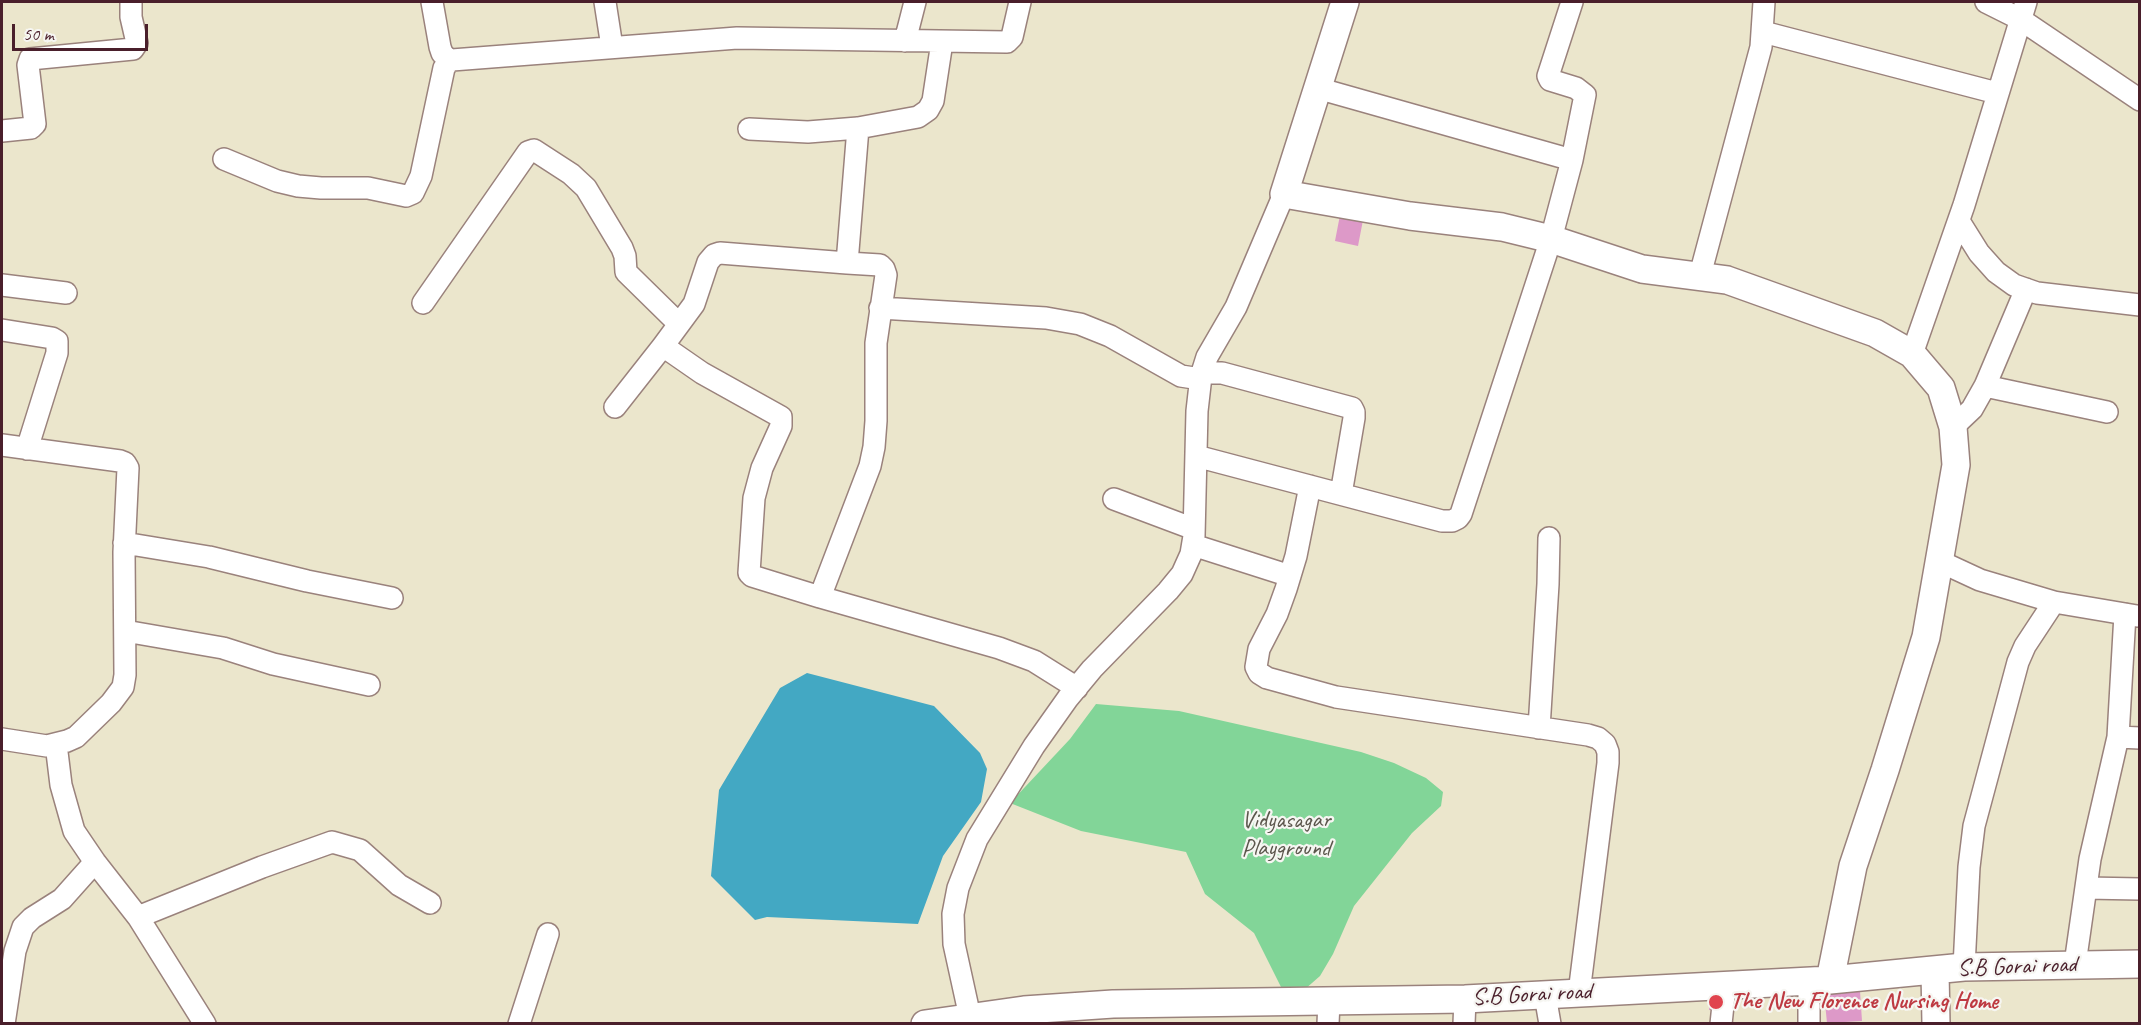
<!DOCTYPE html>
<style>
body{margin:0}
#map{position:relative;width:2141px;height:1025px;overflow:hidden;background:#ebe6cc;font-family:Caveat,sans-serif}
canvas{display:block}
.frame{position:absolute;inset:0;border:3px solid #4a1f2b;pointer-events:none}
.scale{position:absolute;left:12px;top:24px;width:136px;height:27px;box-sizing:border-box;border:3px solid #4a1f2b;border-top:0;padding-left:8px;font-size:18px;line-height:21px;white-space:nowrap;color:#4a1f2b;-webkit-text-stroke:4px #f6f6f2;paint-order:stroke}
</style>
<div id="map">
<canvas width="2141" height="1025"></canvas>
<div class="frame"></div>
<div class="scale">50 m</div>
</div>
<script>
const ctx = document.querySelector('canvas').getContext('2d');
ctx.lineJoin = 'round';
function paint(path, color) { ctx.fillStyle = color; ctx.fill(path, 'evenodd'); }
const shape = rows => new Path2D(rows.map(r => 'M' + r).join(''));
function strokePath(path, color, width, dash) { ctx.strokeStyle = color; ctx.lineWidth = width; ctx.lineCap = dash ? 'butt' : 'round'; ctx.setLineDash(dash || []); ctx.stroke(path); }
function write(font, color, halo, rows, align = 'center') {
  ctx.font = font + ' Caveat,sans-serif'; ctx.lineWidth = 4.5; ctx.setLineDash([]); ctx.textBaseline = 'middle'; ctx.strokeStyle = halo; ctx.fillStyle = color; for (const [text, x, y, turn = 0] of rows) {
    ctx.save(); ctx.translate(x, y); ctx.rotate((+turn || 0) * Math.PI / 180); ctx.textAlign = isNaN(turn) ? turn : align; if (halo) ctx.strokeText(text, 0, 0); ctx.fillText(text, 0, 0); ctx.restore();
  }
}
paint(shape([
 [1096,704,1179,711,1361,752,1394,763,1426,778,1443,792,1441,806,1412,833,1354,906,1333,954,1320,976,1304,990,1283,991,1254,933,1205,894,1186,852,1081,831,1010,803,1070,739]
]), '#82d598');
paint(shape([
 [807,673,934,706,980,753,987,769,981,802,943,856,918,924,767,917,755,920,711,876,719,790,780,688]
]), '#43a8c3');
paint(shape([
 [1340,215,1363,220,1358,246,1335,241],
 [1709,991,1720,1011,1709,1010],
 [1860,991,1862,1021,1827,1023,1824,993]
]), '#dd99c8');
const minor = shape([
 [432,2,440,47,442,53,449,61],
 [605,2,612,47],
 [1986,2,2020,19,2140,100],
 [1763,32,1997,93],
 [905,41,915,2],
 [1317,88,1572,160],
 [858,128,847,263,880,265,884,269,886,275,876,343,876,421,874,447,870,466,820,597,999,648,1034,661,1077,688],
 [749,129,808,132,858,128,918,117,928,110,933,101,942,42],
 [2,131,31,128,35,124,28,65,30,59,133,49,137,43,131,17,131,2],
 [224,159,277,181,298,186,321,188,368,188,406,196,413,193,421,176,444,68,449,61,452,60,737,38,1007,42,1012,37,1020,2],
 [1959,221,1979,253,1996,272,2014,285,2037,293,2140,305],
 [1700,275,1761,47,1764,2],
 [2,285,66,293],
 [423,303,528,152,534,150,571,174,586,188,622,248,625,256,626,272,679,324],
 [880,308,1046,318,1080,324,1110,336,1181,376,1194,378,1208,373,1222,373,1352,408,1354,412,1354,418,1341,494],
 [2,330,52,338,57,341,57,353,27,449],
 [1912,354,1964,205,2026,2],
 [1985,386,2107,412],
 [615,407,663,346],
 [1953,427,1972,409,1985,386,2026,289],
 [2,445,120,461,125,463,128,468,124,552,125,675,123,687,111,703,76,737,67,741,47,746,2,739],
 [1196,456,1442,521,1452,521,1458,518,1461,514,1551,239,1572,160,1585,95,1576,88,1550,80,1548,76,1572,2],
 [1310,486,1296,556,1286,589,1277,614,1259,649,1256,667,1259,673,1267,678,1336,697,1588,735,1598,738,1605,744,1608,752,1608,763,1579,993],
 [1114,499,1194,529],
 [124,543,209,557,307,581,392,598],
 [1193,545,1290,576],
 [1939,561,1980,580,2054,602,2137,616],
 [820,597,752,576,749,573,754,498,762,468,781,426,781,417,702,373,663,346,694,304,708,262,714,255,720,253,847,263],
 [125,631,223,648,273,664,369,685],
 [1539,728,1548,584,1549,538],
 [2118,737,2140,738],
 [56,744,61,785,74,831,95,862,138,917,205,1024],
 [2086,888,2140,889],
 [138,917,262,867,332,842,360,850,399,885,430,903],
 [2075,964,2090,859,2118,737,2125,614],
 [1964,967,1969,867,1974,826,2018,662,2025,646,2054,602],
 [1545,995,1550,1024],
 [970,1017,954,944,953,914,958,888,977,839,1034,746,1068,698,1092,669,1168,591,1182,574,1191,554,1194,536,1197,411,1201,376,1207,357,1236,307,1284,194],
 [4,1024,15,951,23,927,32,918,62,899,95,862],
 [519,1024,548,934],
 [1328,1024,1329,1001],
 [1464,1024,1465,999],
 [1721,1024,1725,986],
 [1809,1024,1809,981]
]);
const tertiary = shape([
 [1345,2,1284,194,1410,216,1502,227,1551,239,1642,269,1727,280,1875,333,1912,354,1941,388,1953,427,1956,465,1926,637,1885,770,1853,866,1830,980],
 [1935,971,1936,1024],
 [925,1024,1024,1010,1113,1004,1465,999,1830,980,1964,967,2140,964]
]);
strokePath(minor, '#9a827c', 24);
strokePath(tertiary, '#9a827c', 30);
strokePath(minor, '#fff', 21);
strokePath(tertiary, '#fff', 27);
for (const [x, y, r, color] of [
 [1716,1002,8,"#e0444e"]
]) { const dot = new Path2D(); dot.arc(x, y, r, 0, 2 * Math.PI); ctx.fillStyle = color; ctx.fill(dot); strokePath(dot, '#f6f6f2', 2); }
write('24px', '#5b564c', '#f6f6f2', [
 ["Vidyasagar",1286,821],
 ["Playground",1286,849]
]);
write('24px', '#4a1f2b', '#f6f6f2', [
 ["S.B Gorai road",2017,967,-2],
 ["S.B Gorai road",1532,995,-3]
]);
write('bold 24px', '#be3a42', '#f6f6f2', [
 ["The New Florence Nursing Home",1730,1002]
], 'left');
</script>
